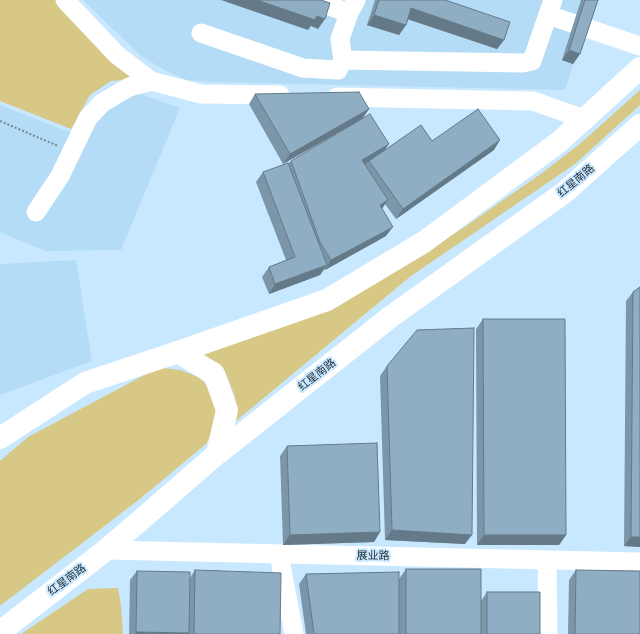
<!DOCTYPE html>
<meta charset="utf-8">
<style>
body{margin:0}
canvas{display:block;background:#c8e8ff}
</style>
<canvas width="640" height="634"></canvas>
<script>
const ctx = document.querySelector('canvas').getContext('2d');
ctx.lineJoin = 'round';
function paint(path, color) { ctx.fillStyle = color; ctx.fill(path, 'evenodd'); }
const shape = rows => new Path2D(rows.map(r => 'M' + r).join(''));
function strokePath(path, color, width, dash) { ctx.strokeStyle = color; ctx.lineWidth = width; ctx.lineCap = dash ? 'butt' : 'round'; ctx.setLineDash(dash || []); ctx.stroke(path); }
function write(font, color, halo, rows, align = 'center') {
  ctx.font = font + ' Figtree,"Noto Sans SC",sans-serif'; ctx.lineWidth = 4; ctx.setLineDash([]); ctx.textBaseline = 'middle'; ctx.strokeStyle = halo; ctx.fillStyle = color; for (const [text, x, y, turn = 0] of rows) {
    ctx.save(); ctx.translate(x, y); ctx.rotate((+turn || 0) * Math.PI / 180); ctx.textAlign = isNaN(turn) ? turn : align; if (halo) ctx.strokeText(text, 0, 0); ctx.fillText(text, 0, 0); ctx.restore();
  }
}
paint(shape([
 [83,0,594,0,565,90,211,82,187,80,166,71,140,55],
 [113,84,180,108,121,250,45,251,0,232,0,105,72,133,93,99],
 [76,260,92,361,0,395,0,264]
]), '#b5dcf6');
paint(shape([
 [0,0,56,0,138,79,111,81,90,95,71,129,0,101],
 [640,90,640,105,575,164,411,276,236,421,235,397,226,374,220,364,193,354,400,269,466,226,542,173,581,143],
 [163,368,180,370,199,377,212,391,216,410,214,430,206,444,141,498,0,606,0,461,28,437,152,371],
 [118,588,121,605,123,634,21,634,88,589]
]), '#d7c886');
strokePath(shape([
 [0,121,58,146]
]), '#738998', 2, [2, 2]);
strokePath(shape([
 [65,0,117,55,151,81,201,94,280,95],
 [313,0,349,13],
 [548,15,640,46],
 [201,33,303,68,338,70,343,60,340,39,349,13,356,0],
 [343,60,523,63,532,61,553,0],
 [337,97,533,101,584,119],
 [36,212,60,176,88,118,102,103,129,87,151,81],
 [106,550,640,562],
 [279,554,294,634],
 [547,560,548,634]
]), '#fff', 19);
strokePath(shape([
 [178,352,214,374,227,410,217,454],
 [0,438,85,383,178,352,327,300,424,242,559,142,640,68],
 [0,632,106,550,217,454,389,318,565,192,640,125]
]), '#fff', 22);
paint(shape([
 [375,0,445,0,504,40,497,49,408,19,406,25,399,35,367,25],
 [581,0,598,0,580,54,573,64,562,60],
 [255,94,369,109,362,119,283,164,249,104],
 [432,141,494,150,396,219,385,204,382,209,386,236,325,270,324,269,320,275,269,294,262,277,269,267,286,260,256,182,263,172,288,164,291,161,384,150],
 [640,287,640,547,624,546,626,301,633,292],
 [483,319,566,535,559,545,477,545,476,329],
 [387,366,465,544,385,540,380,376],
 [287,446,380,532,374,542,283,545,280,456],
 [406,569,481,601,487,592,540,634,306,634,299,584,306,574,399,579],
 [195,570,280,634,129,634,130,580,137,571,190,578],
 [576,570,640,634,568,634,569,580]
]), '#7b96a8');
paint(shape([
 [221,0,257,0,317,16,325,19,318,29,311,26,308,30],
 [411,8,504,40,497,49,404,18],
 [374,15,406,25,399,35,367,25],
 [569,50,580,54,573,64,562,60],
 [369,109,362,119,283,164,290,154],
 [500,140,494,150,396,219,403,209],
 [389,144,382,154,369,161,368,162,356,170,362,160],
 [388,200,381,210,380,205],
 [393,227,386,236,325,270,331,260],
 [327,265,320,275,269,294,275,284],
 [392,530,472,535,465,544,385,540],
 [380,532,374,542,283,545,290,535],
 [484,535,566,535,559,545,477,545],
 [631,537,640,537,640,547,624,546],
 [136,632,189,633,189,634,135,634]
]), '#647a88');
const building = shape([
 [257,0,321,0,330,3,325,19,317,16,315,20,257,0],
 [379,0,445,0,510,22,504,40,411,8,406,25,374,15,379,0],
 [585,0,598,0,580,54,569,50,585,0],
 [359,92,369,109,290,154,255,94,359,92],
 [478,109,500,140,403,209,369,161,421,125,432,141,478,109],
 [370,114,389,144,362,160,388,200,380,205,393,227,331,260,320,242,291,161,370,114],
 [288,163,327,265,275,284,269,267,295,257,263,172,288,163],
 [640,287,640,537,631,537,633,292,640,287],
 [483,319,565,319,566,535,484,535,483,319],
 [474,328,472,535,392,530,387,366,417,330,474,328],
 [377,443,380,532,290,535,287,446,377,443],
 [406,569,481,569,481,634,406,634,406,569],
 [195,570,281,573,280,634,194,634,195,570],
 [576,570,640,571,640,634,575,634,576,570],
 [137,571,190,572,189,633,136,632,137,571],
 [399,572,399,634,314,634,306,574,399,572],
 [487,592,540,592,540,634,487,634,487,592]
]);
paint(building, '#8faec3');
strokePath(building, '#647a88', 1);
write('11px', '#243038', '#c8e8ff', [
 ["红星南路",576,181,-40],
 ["红星南路",317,375,-38],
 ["展业路",373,556,1],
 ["红星南路",67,580,-37]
]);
</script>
